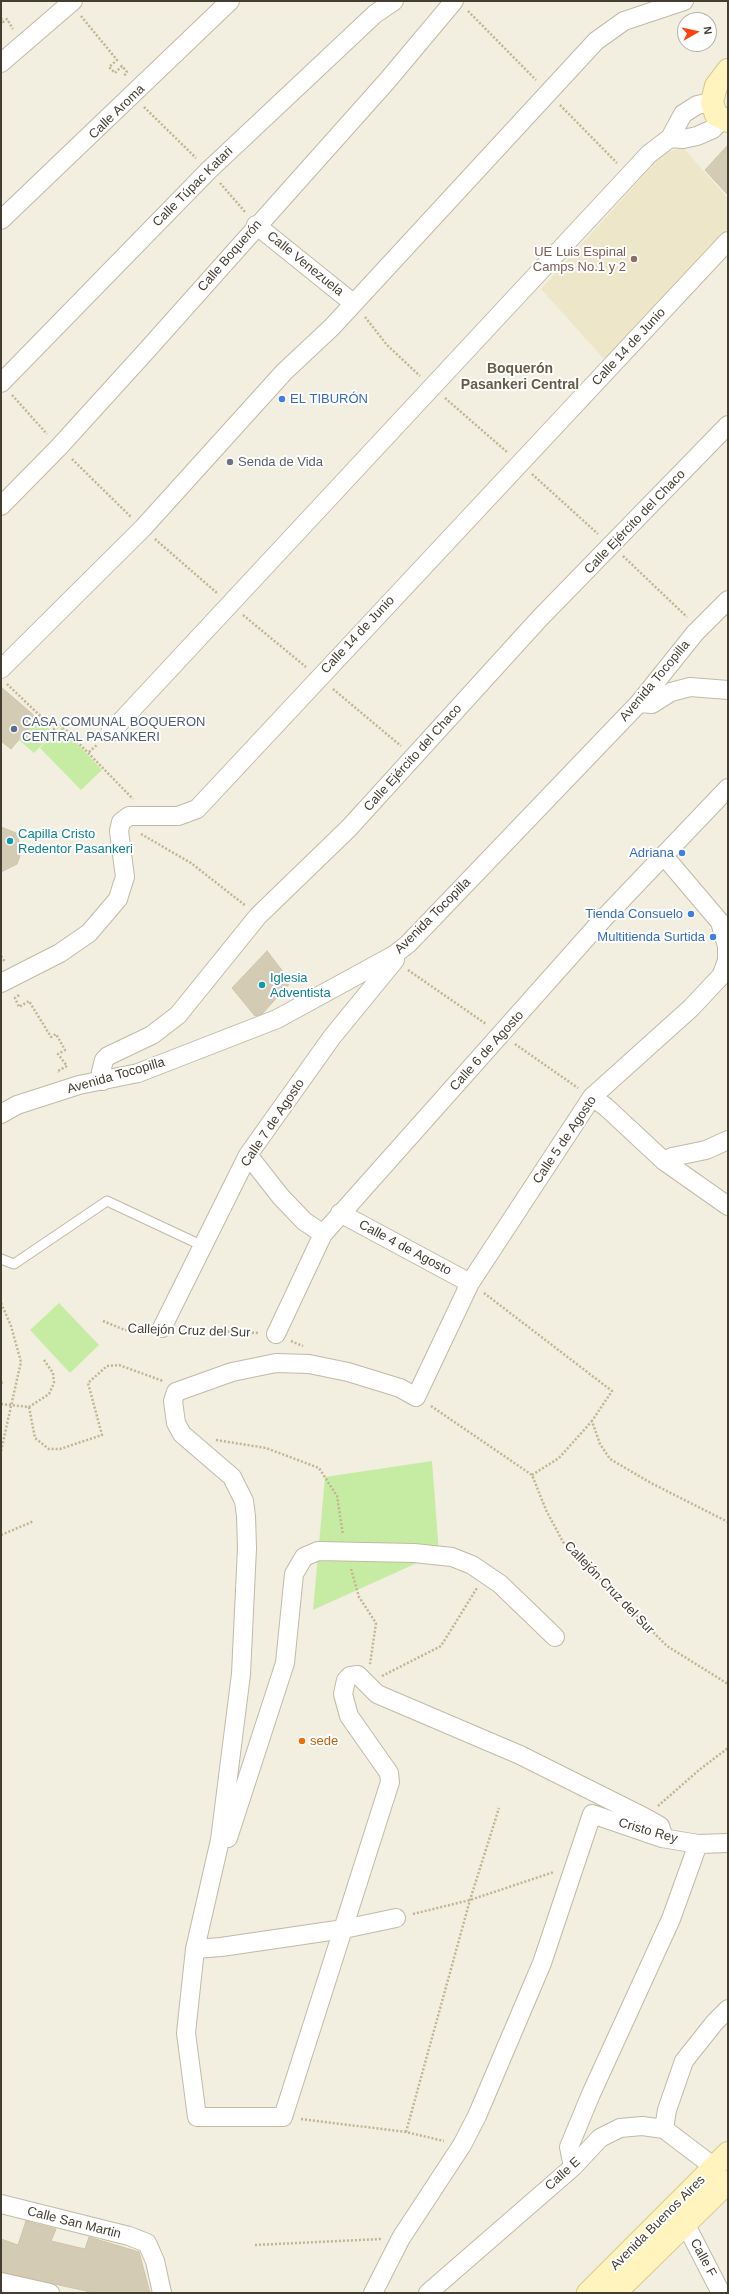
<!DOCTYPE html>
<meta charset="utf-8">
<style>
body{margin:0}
#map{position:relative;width:729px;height:2294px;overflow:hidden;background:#f2eee0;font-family:Helvetica,sans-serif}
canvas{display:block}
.frame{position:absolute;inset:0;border:2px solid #443e31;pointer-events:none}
.north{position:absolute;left:677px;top:12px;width:40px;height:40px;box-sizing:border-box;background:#fff;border:1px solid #b4b2ad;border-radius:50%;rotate:82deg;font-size:11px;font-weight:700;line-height:16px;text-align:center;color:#443e31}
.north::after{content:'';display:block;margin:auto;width:14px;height:18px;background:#ff420b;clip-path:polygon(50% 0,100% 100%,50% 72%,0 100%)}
</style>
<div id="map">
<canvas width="729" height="2294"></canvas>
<div class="frame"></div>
<div class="north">N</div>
</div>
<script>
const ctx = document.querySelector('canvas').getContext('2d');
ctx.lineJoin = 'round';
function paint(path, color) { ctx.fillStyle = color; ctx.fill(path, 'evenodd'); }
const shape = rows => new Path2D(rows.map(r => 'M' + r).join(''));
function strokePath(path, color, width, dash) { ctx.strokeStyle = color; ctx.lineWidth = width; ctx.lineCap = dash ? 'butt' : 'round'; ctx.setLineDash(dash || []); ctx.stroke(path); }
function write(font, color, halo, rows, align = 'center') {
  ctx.font = font + ' Helvetica,sans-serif'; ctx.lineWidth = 4; ctx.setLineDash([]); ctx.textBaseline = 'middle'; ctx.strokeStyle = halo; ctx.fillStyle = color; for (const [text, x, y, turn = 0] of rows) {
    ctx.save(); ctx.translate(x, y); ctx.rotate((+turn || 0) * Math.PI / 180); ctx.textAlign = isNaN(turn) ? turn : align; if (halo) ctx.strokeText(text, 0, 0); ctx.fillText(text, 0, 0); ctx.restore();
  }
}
paint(shape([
 [683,147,728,199,728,228,605,360,541,289,663,154]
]), '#ede6c8');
paint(shape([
 [37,718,54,733,34,753,19,740],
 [62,727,102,770,81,790,40,748],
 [59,1303,99,1345,70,1373,30,1330],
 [432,1461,439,1553,313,1610,325,1477]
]), '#c6eca4');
const building = shape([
 [728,145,728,195,705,170,728,145],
 [1,687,37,718,11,749,1,741,1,687],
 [1,827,16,833,22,850,17,864,1,872,1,827],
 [267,951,291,982,262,1014,255,1016,232,988,267,951],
 [26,2221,56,2229,51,2241,85,2249,89,2237,139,2252,150,2293,95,2293,1,2272,1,2239,18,2245,26,2221]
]);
paint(building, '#d4cbb5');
strokePath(building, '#d0c3a7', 1);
const service = shape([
 [1,1259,14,1264,107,1201,203,1246]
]);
const minor = shape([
 [1,63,73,1],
 [670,138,683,139,697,136,713,129,722,120],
 [1,220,230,1],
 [256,225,353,303],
 [1,383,209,170,375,14,394,1],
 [1,506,59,447,148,349,387,81,454,1],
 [1,669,143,528,284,372,332,327,596,41,624,21,684,1],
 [639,703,652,704,671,692,690,687,728,690],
 [110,733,649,154,670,138,683,114,697,105,712,102],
 [1,983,60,953,89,933,118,899,122,886,125,877,119,831,121,822,129,816,178,816,197,809,728,241],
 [103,1081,101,1072,104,1060,108,1056,152,1035,178,1015,258,916,349,828,539,619,728,425],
 [592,1097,606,1107,664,1161,728,1206],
 [1,1114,17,1105,79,1085,138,1073,277,1019,394,955,408,944,639,703,695,633,728,600],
 [248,1155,281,1197,304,1221,323,1234],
 [664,1161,672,1157,706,1150,728,1140],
 [340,1213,470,1283],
 [162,1328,248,1155,332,1037,395,960,395,956],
 [276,1334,323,1234,604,918,728,788],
 [228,1838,285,1663,294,1574,304,1557,318,1551,414,1553,452,1557,472,1565,500,1584,555,1637],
 [662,1838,663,1835,660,1826,644,1817,520,1755,377,1694,358,1675,350,1676,346,1680,343,1694,349,1716,389,1773,390,1782,283,2117,197,2117,186,2033,195,1949,220,1840,241,1674,247,1548,246,1516,244,1501,232,1477,182,1434,176,1423,173,1401,176,1392,232,1372,276,1363,309,1364,348,1372,400,1388,416,1397,470,1283,592,1097,691,1008,721,976,724,969,727,960,727,946,720,922,664,856],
 [195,1949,221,1947,344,1929,396,1918],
 [664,2129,667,2110,684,2061,715,2022,728,2009],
 [573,2167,569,2147,591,2094,671,1919,698,1844],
 [1,2204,129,2236,147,2243,155,2261,162,2293],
 [685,2223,721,2293],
 [1,2282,50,2293],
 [373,2293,401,2238,462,2145,477,2116,542,1963,592,1814,662,1838,698,1844,728,1843],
 [428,2293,573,2167,600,2138,620,2128,642,2126,664,2129,714,2167]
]);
const secondary = shape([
 [728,70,716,86,712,102,716,115,728,121],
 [588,2293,728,2153],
 [615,2293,728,2182]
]);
strokePath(service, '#c1baa5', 11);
strokePath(minor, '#c1baa5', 20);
strokePath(secondary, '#d7c98b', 24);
strokePath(shape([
 [468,11,536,80],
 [81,16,117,60,109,67,115,73,122,66,127,72,124,76],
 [1,18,3,22,7,19,13,29],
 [560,105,617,163],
 [144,107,196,158],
 [220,183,246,213],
 [365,317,387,345,420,376],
 [12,395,47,434],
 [445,398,507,452],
 [72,459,131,517],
 [532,474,598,534],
 [155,539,217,593],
 [623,556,687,617],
 [243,615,306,667],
 [7,684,54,729,61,725,133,799],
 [333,689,401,746],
 [89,752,98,744],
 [141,834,191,863,246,906],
 [1,956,5,962],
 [408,970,486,1024],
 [19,995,15,998,19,1007,29,1001,51,1037,56,1034,65,1050,58,1054,67,1066,58,1071,58,1073],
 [515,1044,578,1088],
 [484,1293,612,1391,592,1421,600,1444,610,1459,651,1483,728,1522],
 [1,1303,11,1326,21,1362,18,1375],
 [103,1321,125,1330,145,1329],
 [180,1329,259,1333],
 [291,1341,303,1346],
 [1,1383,3,1382],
 [1,1404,29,1407,49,1394,54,1383,53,1373,44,1360],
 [431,1406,532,1475,546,1510,563,1542,667,1646,728,1684],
 [29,1407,35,1438,49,1449,60,1449,102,1435,88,1383,107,1366,119,1365,163,1381],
 [216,1440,266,1448,319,1468,337,1496,343,1535],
 [532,1475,559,1458,592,1421],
 [1,1535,34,1521],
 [351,1569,359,1597,376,1623,370,1664],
 [382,1676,441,1646,477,1588],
 [658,1806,699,1770,728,1748],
 [413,1914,470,1900,554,1872],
 [301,2119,406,2132,444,2141],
 [406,2132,470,1900,499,1808],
 [255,2245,381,2239]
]), '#c2b492', 2.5, [2, 2]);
strokePath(service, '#fff', 9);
strokePath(minor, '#fff', 18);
strokePath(secondary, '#fff4be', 22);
strokePath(shape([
 [1,1451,18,1375]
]), '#c2b492', 2.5, [2, 2]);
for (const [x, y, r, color] of [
 [634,259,4,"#8d6e63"],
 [282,399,4,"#3f7fe0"],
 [230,462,4,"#6b7280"],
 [14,729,4,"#5c6f8a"],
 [10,841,4,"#0f9aa8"],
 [682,853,4,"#3f7fe0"],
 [691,914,4,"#3f7fe0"],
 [713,937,4,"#3f7fe0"],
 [262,985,4,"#0f9aa8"],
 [302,1741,4,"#e8710a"]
]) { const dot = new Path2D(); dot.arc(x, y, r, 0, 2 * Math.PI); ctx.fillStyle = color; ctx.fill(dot); strokePath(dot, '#fff', 1.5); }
write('13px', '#443e31', '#fff', [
 ["Calle Aroma",117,112,-44],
 ["Calle Túpac Katari",193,187,-45],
 ["Calle Boquerón",230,256,-49],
 ["Calle Venezuela",305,264,39],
 ["Calle 14 de Junio",629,347,-47],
 ["Calle Ejército del Chaco",635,522,-46],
 ["Calle 14 de Junio",358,635,-47],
 ["Avenida Tocopilla",655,681,-50],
 ["Calle Ejército del Chaco",413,758,-48],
 ["Avenida Tocopilla",433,916,-45],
 ["Calle 6 de Agosto",487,1051,-48],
 ["Avenida Tocopilla",116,1076,-16],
 ["Calle 7 de Agosto",273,1123,-56],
 ["Calle 5 de Agosto",565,1140,-56],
 ["Calle 4 de Agosto",405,1248,28],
 ["Callejón Cruz del Sur",189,1331,2],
 ["Callejón Cruz del Sur",609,1588,46],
 ["Cristo Rey",648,1831,16],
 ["Calle E",563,2174,-42],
 ["Calle San Martin",74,2223,14],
 ["Avenida Buenos Aires",658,2223,-45],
 ["Calle F",703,2258,62]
]);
write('13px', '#785e54', '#fff', [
 ["UE Luis Espinal",626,252],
 ["Camps No.1 y 2",626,267]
], 'right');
write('13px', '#366cbe', '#fff', [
 ["EL TIBURÓN",290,399,"left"],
 ["Adriana",674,853],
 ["Tienda Consuelo",683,914],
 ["Multitienda Surtida",705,937]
], 'right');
write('13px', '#5b616d', '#fff', [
 ["Senda de Vida",238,462]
], 'left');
write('13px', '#4e5e75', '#fff', [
 ["CASA COMUNAL BOQUERON",22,722],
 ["CENTRAL PASANKERI",22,737]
], 'left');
write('13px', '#0d838f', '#fff', [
 ["Capilla Cristo",18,834],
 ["Redentor Pasankeri",18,849],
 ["Iglesia",270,978],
 ["Adventista",270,993]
], 'left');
write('13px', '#c56008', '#fff', [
 ["sede",310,1741]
], 'left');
write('bold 14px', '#675d47', '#fff', [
 ["Boquerón",520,369],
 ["Pasankeri Central",520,385]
]);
</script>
